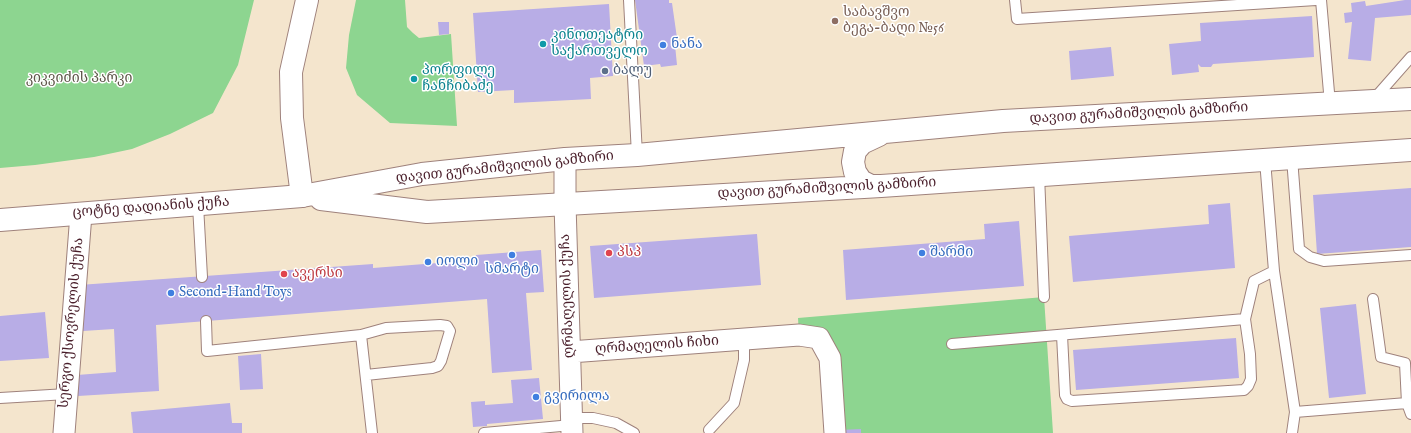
<!DOCTYPE html>
<meta charset="utf-8">
<style>
body{margin:0}
canvas{display:block;background:#f4e5cd}
</style>
<canvas width="1411" height="433"></canvas>
<script>
const ctx = document.querySelector('canvas').getContext('2d');
ctx.lineJoin = 'round';
function paint(path, color) { ctx.fillStyle = color; ctx.fill(path, 'evenodd'); }
const shape = rows => new Path2D(rows.map(r => 'M' + r).join(''));
function strokePath(path, color, width, dash) { ctx.strokeStyle = color; ctx.lineWidth = width; ctx.lineCap = dash ? 'butt' : 'round'; ctx.setLineDash(dash || []); ctx.stroke(path); }
function write(font, color, halo, rows, align = 'center') {
  ctx.font = font + ' "IM FELL English","Noto Serif Georgian",serif'; ctx.lineWidth = 3; ctx.setLineDash([]); ctx.textBaseline = 'middle'; ctx.strokeStyle = halo; ctx.fillStyle = color; for (const [text, x, y, turn = 0] of rows) {
    ctx.save(); ctx.translate(x, y); ctx.rotate((+turn || 0) * Math.PI / 180); ctx.textAlign = isNaN(turn) ? turn : align; if (halo) ctx.strokeText(text, 0, 0); ctx.fillText(text, 0, 0); ctx.restore();
  }
}
paint(shape([
 [0,0,254,0,238,65,213,113,170,134,132,149,94,157,35,165,0,168],
 [356,0,405,0,407,27,413,33,419,38,451,34,457,126,390,123,357,95,346,68,349,35],
 [1044,297,1053,433,832,433,819,351,799,335,798,318]
]), '#8dd590');
paint(shape([
 [635,0,669,0,669,3,672,3,678,45,675,45,677,65,661,67,660,64,644,66],
 [1405,0,1411,0,1411,15,1375,18,1371,61,1348,59,1352,22,1345,23,1344,13,1352,12,1351,3,1365,1,1366,6],
 [609,4,613,76,590,78,591,99,514,103,514,90,478,92,473,13],
 [1312,16,1314,57,1213,64,1211,67,1201,67,1198,64,1199,72,1172,75,1169,44,1201,41,1200,23],
 [438,22,449,22,449,34,439,35],
 [1111,47,1114,76,1071,80,1069,51],
 [1411,188,1411,247,1317,254,1313,195],
 [1230,203,1235,268,1073,282,1069,236,1209,224,1208,205],
 [1019,221,1024,286,846,300,843,250,985,239,984,224],
 [757,234,761,285,594,298,590,246],
 [541,250,544,292,526,293,532,370,492,373,487,299,156,325,159,391,78,396,77,375,116,372,114,329,83,331,79,285,373,264,373,268,476,260,476,255],
 [1356,304,1366,394,1329,398,1320,308],
 [45,312,49,358,0,361,0,316],
 [1236,338,1239,378,1076,390,1073,350],
 [261,354,263,389,240,390,238,356],
 [539,378,543,419,487,424,487,426,473,427,471,402,485,401,485,405,513,403,511,380],
 [230,403,232,423,242,423,242,433,133,433,131,412],
 [861,429,861,433,839,433,839,430]
]), '#b8ade6');
const lane = shape([
 [629,0,637,155],
 [1015,0,1017,19,1316,0],
 [1321,0,1330,104],
 [1374,99,1411,57],
 [1292,158,1299,249,1310,257,1324,261,1411,255],
 [1265,160,1274,271,1295,412,1292,433],
 [1039,175,1044,297],
 [198,205,202,277],
 [206,321,207,351,361,335,372,433],
 [361,335,386,328,440,325,447,326,450,331,441,361,438,366,432,368,366,375],
 [1062,335,1065,395,1067,399,1072,401,1244,390,1248,386,1251,379,1250,354,1245,319],
 [952,344,1245,319,1254,281,1274,271],
 [0,398,67,394],
 [1407,403,1411,414],
 [1295,412,1407,403,1405,363,1381,357,1373,299],
 [572,418,593,418,616,423,634,433],
 [709,430,734,403,744,360,744,340],
 [484,433,572,425]
]);
const street = shape([
 [565,159,565,204,572,433],
 [570,352,799,335,819,338,830,358,835,433],
 [64,433,81,214]
]);
const secondary = shape([
 [302,196,292,118,291,72,307,0]
]);
const primary = shape([
 [879,135,862,143,855,151,853,162,855,172,861,181,871,186,880,186],
 [321,199,427,212,881,186,1411,150],
 [0,220,302,196,422,174,565,159,637,155,1003,121,1411,99]
]);
strokePath(lane, '#9f827c', 12);
strokePath(street, '#9f827c', 23);
strokePath(secondary, '#9f827c', 24);
strokePath(primary, '#9f827c', 24);
strokePath(lane, '#fff', 10);
strokePath(street, '#fff', 21);
strokePath(secondary, '#fff', 22);
strokePath(primary, '#fff', 22);
for (const [x, y, r, color] of [
 [835,21,4,"#8d6e63"],
 [543,44,4,"#0f9aa8"],
 [663,45,4,"#3f7fe0"],
 [605,71,4,"#5c6f8a"],
 [414,79,4,"#0f9aa8"],
 [609,253,4,"#e0444e"],
 [922,253,4,"#3f7fe0"],
 [512,255,4,"#3f7fe0"],
 [428,262,4,"#3f7fe0"],
 [284,274,4,"#e0444e"],
 [171,293,4,"#3f7fe0"],
 [536,397,4,"#3f7fe0"]
]) { const dot = new Path2D(); dot.arc(x, y, r, 0, 2 * Math.PI); ctx.fillStyle = color; ctx.fill(dot); strokePath(dot, '#fff', 1.5); }
write('14px', '#785e54', '#fff', [
 ["საბავშვო",843,13],
 ["ბეგა-ბაღი №56",843,29]
], 'left');
write('14px', '#0d838f', '#fff', [
 ["კინოთეატრი",551,36],
 ["საქართველო",551,52],
 ["პორფილე",422,71],
 ["ჩანჩიბაძე",422,87]
], 'left');
write('14px', '#366cbe', '#fff', [
 ["ნანა",671,45],
 ["შარმი",930,253],
 ["იოლი",436,262],
 ["სმარტი",512,270,"center"],
 ["Second-Hand Toys",179,293],
 ["გვირილა",544,397]
], 'left');
write('14px', '#4e5e75', '#fff', [
 ["ბალუ",613,71]
], 'left');
write('14px', '#5e5649', '#fff', [
 ["კიკვიძის პარკი",79,79]
]);
write('14px', '#4a1f2b', '#fff', [
 ["დავით გურამიშვილის გამზირი",1139,114,-3],
 ["დავით გურამიშვილის გამზირი",505,168,-6],
 ["დავით გურამიშვილის გამზირი",827,189,-3],
 ["ცოტნე დადიანის ქუჩა",151,208,-4],
 ["ღრმაღელის ქუჩა",568,296,-92],
 ["სერგო ქსოვრელის ქუჩა",72,323,-85],
 ["ღრმაღელის ჩიხი",657,346,-4]
]);
write('14px', '#be3a42', '#fff', [
 ["პსპ",617,253],
 ["ავერსი",292,274]
], 'left');
</script>
